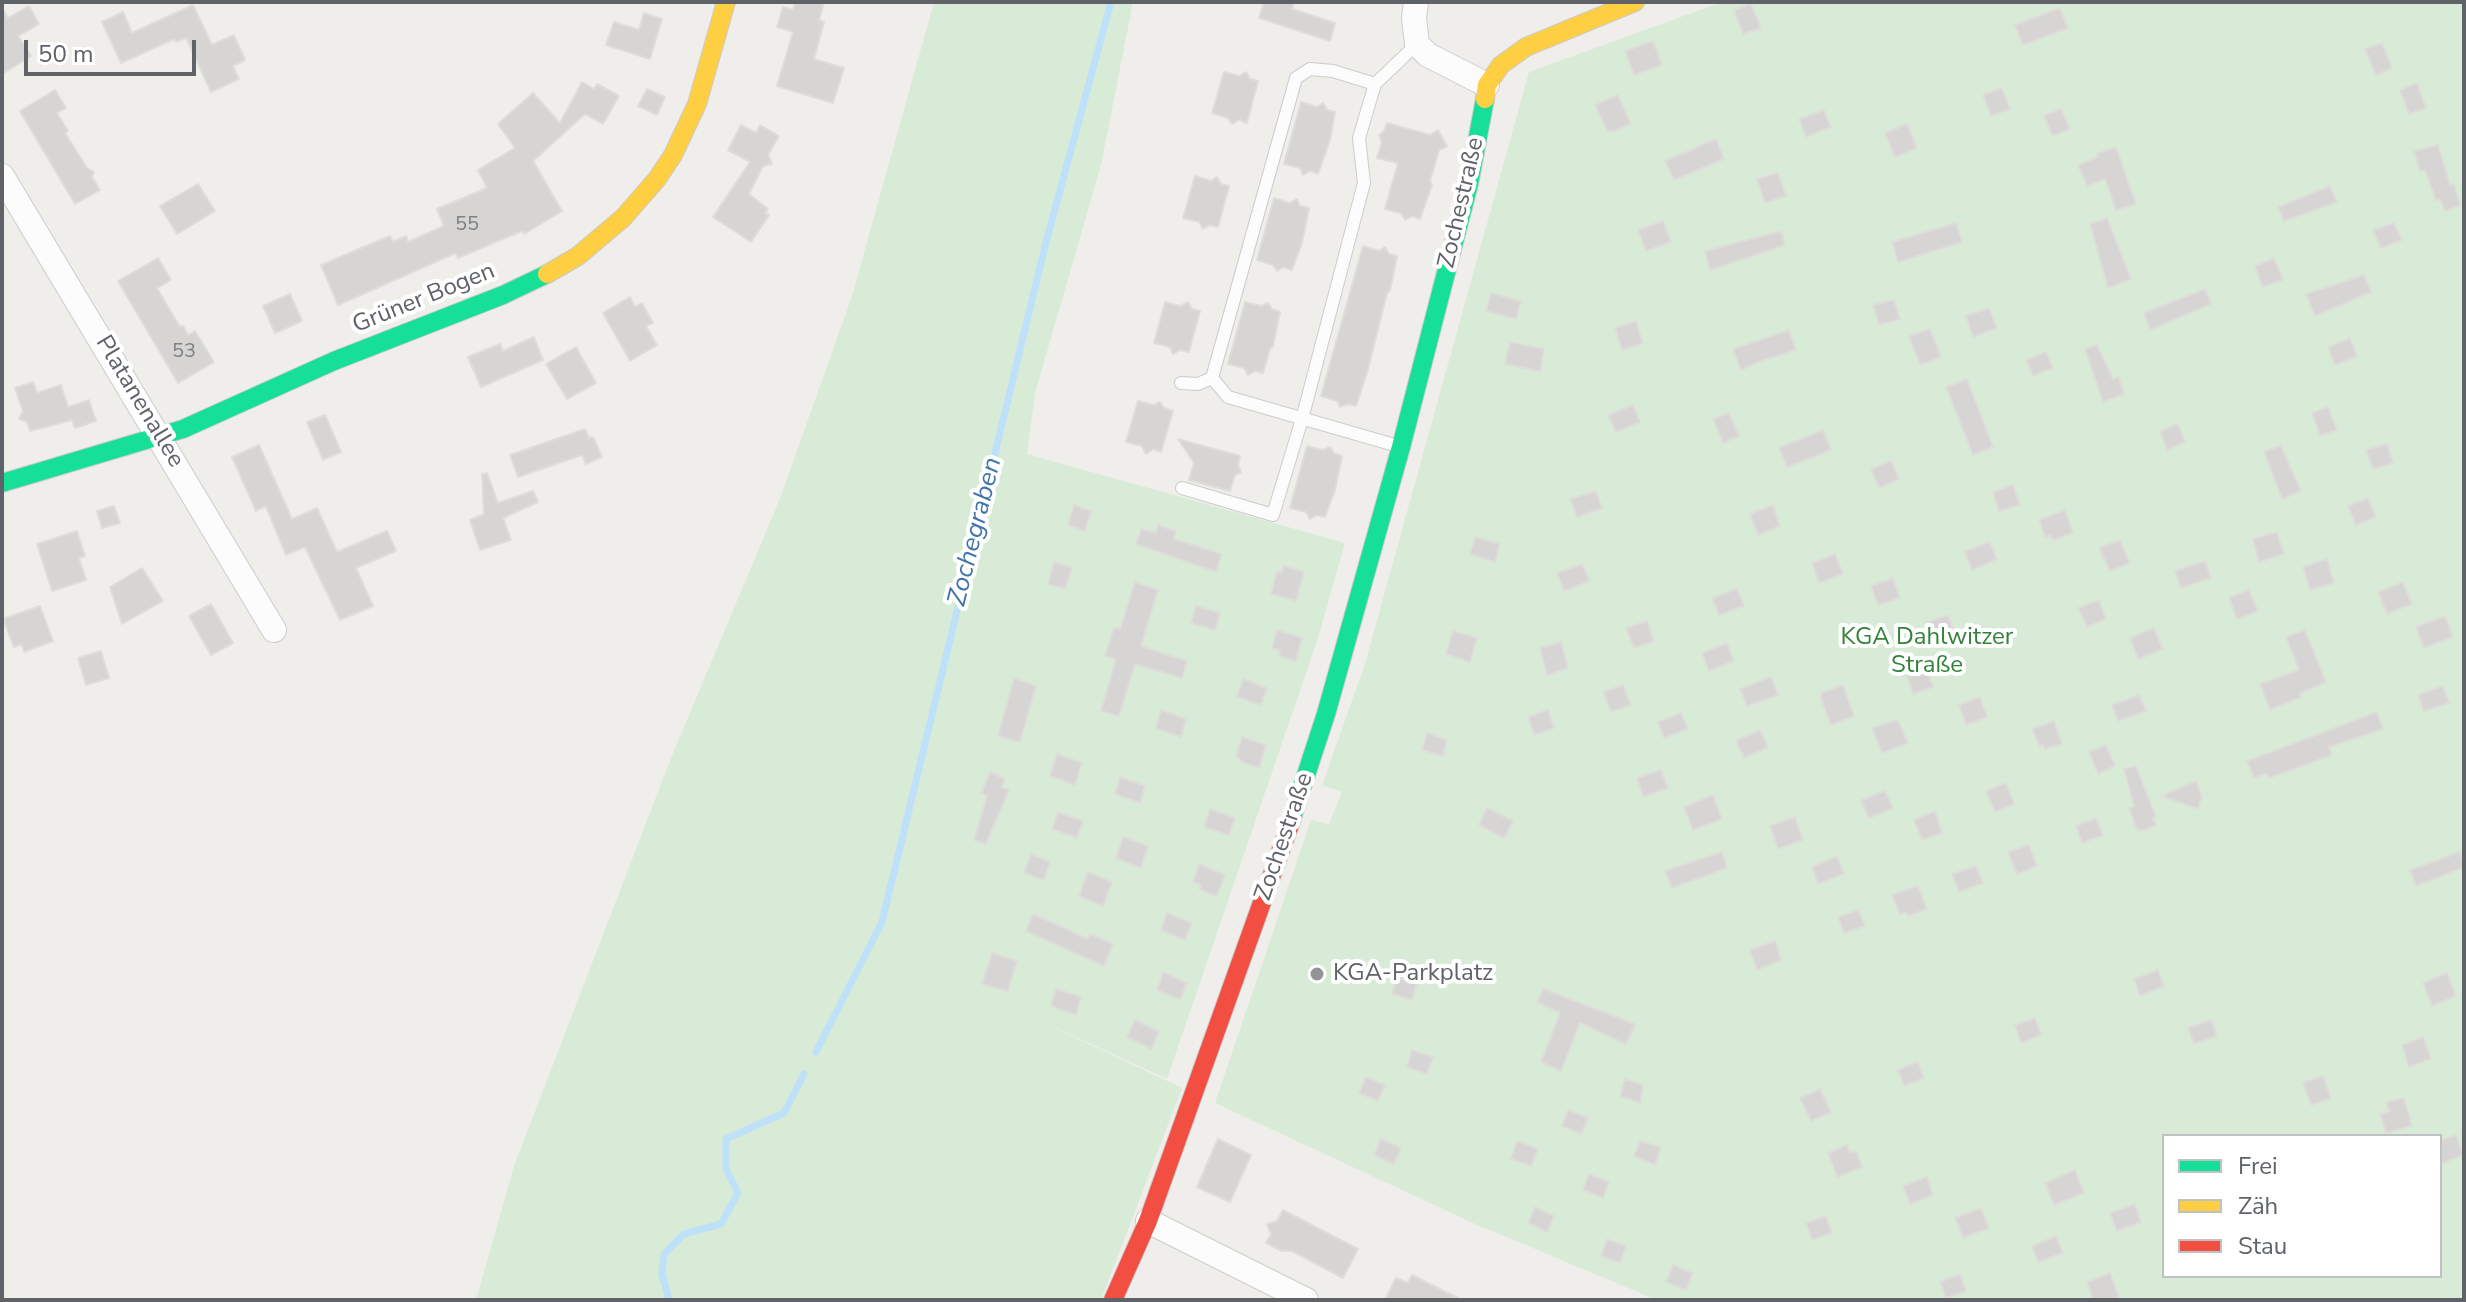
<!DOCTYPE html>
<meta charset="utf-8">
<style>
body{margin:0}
#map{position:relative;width:2466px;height:1302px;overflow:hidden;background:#efeeea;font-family:"Nunito Sans",sans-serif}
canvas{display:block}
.frame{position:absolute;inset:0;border:4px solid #5f6368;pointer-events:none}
.legend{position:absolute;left:2162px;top:1134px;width:280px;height:144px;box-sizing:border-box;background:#fff;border:2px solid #bfc1c3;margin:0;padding:10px 14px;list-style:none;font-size:24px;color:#5f6368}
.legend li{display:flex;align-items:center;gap:16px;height:40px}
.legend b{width:40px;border:2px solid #bfc1c3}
.scale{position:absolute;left:24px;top:40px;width:172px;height:36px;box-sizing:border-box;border:4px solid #5f6368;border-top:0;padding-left:10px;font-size:24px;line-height:28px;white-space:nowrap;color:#5f6368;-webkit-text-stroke:6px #fff;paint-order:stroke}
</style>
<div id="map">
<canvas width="2466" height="1302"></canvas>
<div class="frame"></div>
<ul class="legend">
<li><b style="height:10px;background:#16e098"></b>Frei</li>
<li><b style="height:10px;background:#ffcf43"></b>Zäh</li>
<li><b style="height:10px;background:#f24e42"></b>Stau</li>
</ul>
<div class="scale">50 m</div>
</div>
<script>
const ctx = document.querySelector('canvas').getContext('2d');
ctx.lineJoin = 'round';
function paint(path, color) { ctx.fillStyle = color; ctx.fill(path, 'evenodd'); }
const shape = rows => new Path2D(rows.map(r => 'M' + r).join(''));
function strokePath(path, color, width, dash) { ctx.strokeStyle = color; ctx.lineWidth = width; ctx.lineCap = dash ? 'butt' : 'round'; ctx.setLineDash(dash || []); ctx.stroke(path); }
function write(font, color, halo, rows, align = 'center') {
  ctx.font = font + ' "Nunito Sans",sans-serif'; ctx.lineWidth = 8; ctx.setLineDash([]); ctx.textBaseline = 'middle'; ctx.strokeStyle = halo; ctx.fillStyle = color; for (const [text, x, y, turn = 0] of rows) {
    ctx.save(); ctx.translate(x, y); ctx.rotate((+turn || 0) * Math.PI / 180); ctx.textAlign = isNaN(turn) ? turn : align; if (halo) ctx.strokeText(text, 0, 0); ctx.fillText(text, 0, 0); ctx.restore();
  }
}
paint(shape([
 [934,2,1133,2,1101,165,1035,393,1027,454,1345,543,1318,638,1167,1079,1017,1010,1182,1088,1101,1300,476,1300,514,1166,671,758,779,501,852,296],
 [1722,2,2464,2,2464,1300,1657,1300,1473,1223,1215,1103,1311,820,1329,824,1342,792,1322,785,1364,667,1529,72],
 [2164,1136,2440,1136,2440,1276,2164,1276]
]), '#d8ebd6');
strokePath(shape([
 [816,1052,882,922,1046,242,1111,2],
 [669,1300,662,1274,664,1254,684,1234,721,1224,738,1193,726,1169,726,1139,784,1113,804,1074]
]), '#bfe0f9', 7);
const building = shape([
 [795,2,824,2,819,20,824,22,814,59,844,68,833,103,777,86,793,32,777,27,783,7,793,10,795,2],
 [1264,2,1294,2,1292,9,1335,23,1330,41,1259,18,1264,2],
 [1751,4,1761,28,1743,34,1734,10,1751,4],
 [193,5,212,45,234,35,245,60,233,66,239,79,211,92,186,38,176,42,174,39,121,63,102,22,123,12,132,33,193,5],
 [29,6,39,24,18,36,31,56,2,74,2,8,8,18,29,6],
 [2060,8,2068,28,2023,45,2015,25,2060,8],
 [644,13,662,19,650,59,606,45,614,22,639,30,644,13],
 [1653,41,1662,65,1634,75,1625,51,1653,41],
 [2382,43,2392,68,2376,75,2365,49,2382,43],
 [1224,72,1240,76,1246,72,1250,79,1258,81,1247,123,1239,120,1232,124,1228,118,1212,113,1224,72],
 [582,82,594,89,597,84,619,96,603,124,585,114,533,161,562,211,524,234,522,231,458,258,456,253,338,305,321,265,390,236,393,242,406,236,408,242,444,226,437,209,487,188,478,170,515,148,498,124,533,93,560,123,582,82],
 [2417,83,2426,108,2409,114,2400,90,2417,83],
 [2002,88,2010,109,1991,116,1983,95,2002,88],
 [647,89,665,97,657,115,638,106,647,89],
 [55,90,66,108,57,113,68,131,65,133,87,168,94,172,92,177,100,190,75,204,20,111,55,90],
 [1618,95,1631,124,1614,131,1607,131,1595,105,1618,95],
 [1301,102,1317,107,1323,103,1327,110,1335,112,1330,140,1318,174,1310,171,1303,175,1300,168,1284,164,1301,102],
 [2061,109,2070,129,2052,136,2044,116,2061,109],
 [1824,110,1831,127,1806,137,1799,119,1824,110],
 [1387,123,1430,135,1438,130,1447,146,1439,150,1430,181,1432,185,1420,219,1412,216,1405,220,1401,213,1385,209,1398,163,1377,158,1382,142,1379,135,1384,131,1387,123],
 [1907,124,1917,148,1895,157,1885,133,1907,124],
 [741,125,756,133,760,125,779,136,768,155,772,164,763,166,749,194,768,209,765,213,769,215,751,242,713,217,750,162,728,150,741,125],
 [1716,139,1724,159,1674,180,1665,161,1716,139],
 [2438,145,2450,185,2454,184,2460,205,2445,211,2440,199,2436,201,2425,170,2420,171,2414,151,2438,145],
 [2116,147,2136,204,2116,210,2105,179,2087,186,2078,165,2098,157,2097,154,2116,147],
 [1778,173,1786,196,1765,203,1757,179,1778,173],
 [1195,176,1211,181,1217,177,1221,184,1229,186,1218,227,1210,225,1203,229,1199,222,1183,218,1195,176],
 [198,184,215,211,177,234,160,206,198,184],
 [2330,186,2337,202,2284,221,2278,207,2330,186],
 [1274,198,1290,203,1297,199,1300,206,1309,208,1302,243,1292,270,1283,267,1277,271,1273,265,1257,260,1274,198],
 [2107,218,2131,279,2108,288,2090,224,2107,218],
 [1663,221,1671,242,1646,251,1638,230,1663,221],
 [1956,223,1962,242,1898,262,1892,242,1956,223],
 [2394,223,2402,240,2381,248,2373,230,2394,223],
 [1781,231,1785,245,1710,270,1705,251,1781,231],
 [1363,246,1379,251,1385,247,1389,254,1397,256,1390,291,1387,293,1367,373,1356,406,1348,404,1340,407,1337,401,1321,396,1363,246],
 [158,258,171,280,157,288,180,327,183,326,188,335,195,331,214,362,178,383,118,281,158,258],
 [2274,258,2283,280,2262,287,2255,266,2274,258],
 [2364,275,2371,292,2315,316,2306,294,2364,275],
 [2205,289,2211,304,2150,330,2144,313,2205,289],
 [1491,293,1521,301,1516,319,1486,311,1491,293],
 [290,294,302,321,275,333,263,306,290,294],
 [630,297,635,307,642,303,653,323,646,326,657,345,630,361,603,313,630,297],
 [1894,300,1900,319,1879,325,1873,305,1894,300],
 [1165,302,1180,306,1188,302,1192,309,1200,311,1189,352,1180,350,1173,354,1170,347,1154,343,1165,302],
 [1245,302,1262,306,1268,303,1272,309,1280,312,1273,346,1270,349,1263,373,1255,371,1248,375,1244,368,1228,364,1245,302],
 [1989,308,1997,328,1973,337,1966,316,1989,308],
 [1636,321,1643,343,1622,350,1615,328,1636,321],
 [1930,329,1941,357,1920,365,1909,336,1930,329],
 [1789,330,1796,350,1761,361,1741,370,1733,349,1789,330],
 [534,337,543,360,481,387,468,357,500,344,503,351,534,337],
 [2350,338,2357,356,2335,365,2328,347,2350,338],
 [1510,342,1544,349,1540,371,1505,364,1510,342],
 [2097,345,2113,379,2119,377,2124,394,2103,402,2085,349,2097,345],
 [576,347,596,383,567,399,546,364,576,347],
 [2046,352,2053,368,2033,376,2026,360,2046,352],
 [1967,379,1993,447,1973,455,1946,387,1967,379],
 [33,382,37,393,61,385,68,407,89,400,96,421,75,428,72,420,30,431,27,422,19,419,23,411,15,388,33,382],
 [1138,401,1154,405,1160,402,1164,408,1173,411,1161,452,1153,449,1146,454,1142,446,1126,442,1138,401],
 [1633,405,1640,422,1616,432,1608,415,1633,405],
 [2328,407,2337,430,2320,436,2312,413,2328,407],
 [1729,413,1739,436,1723,443,1713,419,1729,413],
 [325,415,341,452,323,460,307,422,325,415],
 [2178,424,2185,442,2167,450,2160,431,2178,424],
 [585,429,589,438,593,437,602,457,586,464,582,455,518,477,510,455,585,429],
 [1823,430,1831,450,1787,467,1779,448,1823,430],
 [1178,439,1240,456,1238,465,1241,472,1235,475,1230,491,1189,480,1194,463,1178,439],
 [2387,444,2393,463,2373,469,2366,450,2387,444],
 [259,445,292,519,317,508,337,552,387,531,396,551,356,568,373,606,340,620,305,547,286,555,266,506,256,511,232,457,259,445],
 [1307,446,1323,450,1330,447,1334,453,1342,456,1335,490,1325,517,1317,515,1310,519,1306,512,1290,508,1307,446],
 [2281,446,2301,491,2282,499,2264,451,2281,446],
 [1891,461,1899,479,1879,488,1871,469,1891,461],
 [487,473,498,503,533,491,538,502,503,518,511,540,480,550,470,520,484,514,482,474,487,473],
 [2013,485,2020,505,1999,511,1993,492,2013,485],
 [1596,491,1602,508,1577,517,1570,499,1596,491],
 [2368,498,2376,517,2356,525,2348,506,2368,498],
 [1074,505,1091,511,1085,531,1068,525,1074,505],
 [1773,505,1780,526,1758,535,1750,514,1773,505],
 [114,506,120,523,102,528,97,511,114,506],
 [2065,510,2073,533,2053,540,2050,535,2045,537,2039,520,2065,510],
 [1158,525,1176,531,1174,539,1222,554,1216,572,1136,544,1141,529,1156,533,1158,525],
 [77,531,85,556,79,558,86,580,52,591,37,544,77,531],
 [2277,532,2284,554,2259,562,2253,539,2277,532],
 [1475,537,1500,544,1495,562,1470,554,1475,537],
 [2120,540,2130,563,2110,571,2099,548,2120,540],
 [1990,542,1997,559,1972,570,1965,551,1990,542],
 [1835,554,1843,574,1819,583,1812,563,1835,554],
 [2327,559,2334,583,2310,590,2303,567,2327,559],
 [2205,561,2211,578,2181,588,2175,571,2205,561],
 [1054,562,1072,568,1065,589,1048,584,1054,562],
 [1582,564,1590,581,1564,591,1557,573,1582,564],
 [1284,566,1304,572,1296,601,1271,594,1277,572,1282,573,1284,566],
 [142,568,163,601,122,624,110,587,142,568],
 [1893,578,1900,598,1878,605,1871,586,1893,578],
 [1135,582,1158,590,1141,646,1187,661,1182,678,1135,664,1119,716,1101,711,1116,659,1105,656,1114,627,1120,629,1135,582],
 [2403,582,2412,604,2387,614,2378,592,2403,582],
 [1737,589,1744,606,1719,615,1712,598,1737,589],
 [2249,590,2258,611,2237,619,2229,598,2249,590],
 [2099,600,2106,619,2087,627,2078,608,2099,600],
 [211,604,233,643,211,655,189,616,211,604],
 [40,606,53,641,24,652,22,644,14,647,3,619,40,606],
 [1196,606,1220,613,1215,630,1191,623,1196,606],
 [1948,615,1954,633,1933,641,1926,623,1948,615],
 [2445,616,2453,637,2424,648,2416,627,2445,616],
 [1647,621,1654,641,1634,648,1626,628,1647,621],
 [2154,628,2163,649,2138,659,2130,638,2154,628],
 [1277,630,1302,638,1296,661,1279,656,1280,651,1272,648,1277,630],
 [2305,630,2326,682,2300,693,2301,697,2270,710,2260,684,2299,670,2286,637,2305,630],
 [1453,631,1477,638,1470,662,1446,654,1453,631],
 [1561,642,1568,668,1547,675,1540,648,1561,642],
 [1727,643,1734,661,1709,671,1702,653,1727,643],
 [101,651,109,678,86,685,78,658,101,651],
 [1927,669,1933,687,1913,694,1907,676,1927,669],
 [1771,677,1778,695,1747,706,1740,689,1771,677],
 [1014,678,1036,686,1020,742,998,736,1014,678],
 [1243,679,1267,688,1261,705,1237,697,1243,679],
 [1623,685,1631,705,1611,712,1603,692,1623,685],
 [1843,685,1854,716,1831,725,1821,699,1821,693,1843,685],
 [2443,686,2449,703,2424,711,2418,695,2443,686],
 [2139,695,2146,711,2118,721,2112,705,2139,695],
 [1980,697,1987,717,1966,725,1959,705,1980,697],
 [1161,710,1186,719,1181,737,1156,728,1161,710],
 [1548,710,1554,728,1534,735,1528,717,1548,710],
 [2377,712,2383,729,2329,747,2332,755,2269,778,2266,773,2254,778,2247,761,2377,712],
 [1681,713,1688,729,1664,738,1658,722,1681,713],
 [1898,720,1908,743,1882,753,1872,728,1898,720],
 [2054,721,2062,744,2044,749,2043,745,2040,747,2032,729,2054,721],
 [1760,730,1768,747,1744,758,1736,741,1760,730],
 [1427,733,1447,740,1443,756,1422,750,1427,733],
 [1242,737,1266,745,1259,768,1243,762,1236,756,1242,737],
 [2106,745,2115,766,2098,774,2089,752,2106,745],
 [1057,754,1082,763,1075,785,1050,776,1057,754],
 [2136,766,2156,817,2153,818,2156,825,2145,830,2137,830,2129,808,2134,806,2124,769,2136,766],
 [1661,770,1668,788,1643,797,1637,778,1661,770],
 [990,772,1005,779,1002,787,1009,790,986,844,974,840,987,796,981,793,990,772],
 [1120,777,1145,786,1140,803,1115,794,1120,777],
 [2196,781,2202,797,2198,809,2161,796,2196,781],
 [2006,783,2014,804,1995,812,1986,791,2006,783],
 [1885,791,1893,808,1869,818,1861,800,1885,791],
 [1713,795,1722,819,1693,830,1684,807,1713,795],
 [1487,808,1513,821,1504,838,1479,825,1487,808],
 [1210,809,1235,818,1229,835,1204,827,1210,809],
 [1935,811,1942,833,1922,840,1914,820,1935,811],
 [1058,812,1083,821,1077,838,1052,829,1058,812],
 [1795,817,1803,840,1778,849,1770,826,1795,817],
 [2096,818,2103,835,2082,843,2076,826,2096,818],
 [1123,837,1148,846,1141,868,1116,858,1123,837],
 [2029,845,2037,866,2017,874,2008,852,2029,845],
 [1722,852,1727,868,1672,888,1665,871,1722,852],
 [2460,852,2464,867,2416,886,2410,870,2460,852],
 [1031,854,1050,862,1044,880,1024,873,1031,854],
 [1837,856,1844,874,1818,884,1812,867,1837,856],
 [1199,864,1225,875,1217,896,1199,889,1201,885,1193,882,1199,864],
 [1976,866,1983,883,1959,892,1952,874,1976,866],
 [1088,872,1112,882,1103,906,1079,896,1088,872],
 [1918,886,1927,909,1908,916,1907,912,1900,914,1892,895,1918,886],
 [1858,910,1865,926,1844,933,1838,917,1858,910],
 [1167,913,1192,923,1185,940,1161,930,1167,913],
 [1033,914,1088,939,1090,934,1113,944,1104,966,1026,931,1033,914],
 [1775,941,1781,960,1757,970,1750,950,1775,941],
 [992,953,1017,961,1008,991,982,984,992,953],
 [2158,970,2164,986,2140,996,2134,979,2158,970],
 [1163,972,1187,983,1180,1000,1157,990,1163,972],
 [2447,973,2456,996,2432,1006,2423,983,2447,973],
 [1397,977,1417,984,1412,1000,1392,994,1397,977],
 [1056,989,1081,997,1076,1015,1051,1006,1056,989],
 [1543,989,1635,1024,1626,1044,1580,1023,1561,1071,1541,1062,1560,1013,1537,1002,1543,989],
 [2035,1018,2041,1035,2021,1043,2015,1025,2035,1018],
 [1135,1020,1159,1032,1151,1049,1127,1037,1135,1020],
 [2211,1020,2217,1036,2194,1044,2188,1028,2211,1020],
 [2423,1037,2431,1059,2409,1067,2402,1045,2423,1037],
 [1412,1050,1433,1057,1427,1074,1407,1067,1412,1050],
 [1918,1062,1924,1078,1904,1086,1898,1070,1918,1062],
 [2323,1076,2331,1098,2311,1105,2303,1083,2323,1076],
 [1366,1077,1385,1085,1378,1101,1359,1093,1366,1077],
 [1625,1079,1643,1085,1640,1103,1620,1096,1625,1079],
 [1820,1089,1831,1112,1811,1121,1800,1098,1820,1089],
 [2404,1098,2412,1126,2386,1133,2380,1114,2389,1111,2386,1102,2404,1098],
 [1568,1110,1588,1118,1581,1134,1562,1126,1568,1110],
 [2456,1135,2463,1155,2440,1164,2440,1141,2456,1135],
 [1218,1139,1251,1155,1230,1202,1197,1187,1218,1139],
 [1381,1139,1401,1148,1394,1164,1374,1155,1381,1139],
 [1517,1141,1538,1149,1531,1166,1511,1159,1517,1141],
 [1640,1141,1661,1147,1655,1165,1634,1156,1640,1141],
 [1847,1145,1850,1153,1856,1151,1862,1167,1837,1177,1828,1153,1847,1145],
 [2075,1170,2084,1193,2054,1205,2045,1183,2075,1170],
 [1589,1174,1609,1182,1603,1198,1583,1190,1589,1174],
 [1927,1177,1933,1195,1910,1204,1903,1186,1927,1177],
 [2135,1204,2141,1222,2117,1231,2110,1213,2135,1204],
 [1535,1207,1554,1216,1547,1232,1528,1223,1535,1207],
 [1981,1208,1989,1228,1963,1238,1955,1218,1981,1208],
 [1283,1210,1358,1249,1343,1278,1292,1251,1282,1251,1266,1243,1271,1234,1267,1224,1277,1221,1283,1210],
 [1826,1216,1832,1233,1812,1240,1806,1223,1826,1216],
 [2056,1236,2063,1253,2038,1262,2032,1246,2056,1236],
 [1607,1239,1626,1246,1620,1263,1601,1256,1607,1239],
 [1673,1265,1693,1273,1686,1290,1666,1282,1673,1265],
 [2110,1273,2120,1300,2093,1300,2087,1282,2110,1273],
 [1960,1274,1966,1291,1946,1298,1940,1282,1960,1274],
 [1412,1275,1462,1300,1385,1300,1396,1278,1408,1283,1412,1275]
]);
paint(building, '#d6d5d3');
strokePath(building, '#deddd9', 2);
const lane = shape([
 [1212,378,1296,78,1310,69,1333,71,1375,84],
 [1181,383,1198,384,1212,378,1228,397,1398,446],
 [1182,488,1273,515,1302,419,1364,183,1359,138,1375,84,1417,44]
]);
const street = shape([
 [1416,2,1414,18,1417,44,1428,55,1487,85],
 [2,176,274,630],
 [1148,1221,1306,1300]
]);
const fast = shape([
 [2,483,183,429,334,361,503,295,547,274],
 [1289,827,1326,714,1401,447,1469,184,1485,99]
]);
const slow = shape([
 [1485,99,1487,85,1501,65,1526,47,1635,2],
 [547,274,578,256,623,218,657,179,673,155,697,104,726,2]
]);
const jam = shape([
 [1113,1300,1148,1221,1289,827]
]);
strokePath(lane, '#cbcccc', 14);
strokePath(street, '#cbcccc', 26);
strokePath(fast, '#cacacb', 20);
strokePath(slow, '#cacacb', 20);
strokePath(jam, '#cacacb', 20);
strokePath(lane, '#fdfcfc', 12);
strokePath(street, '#fdfcfc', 24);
strokePath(fast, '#16e098', 18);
strokePath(slow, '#ffcf43', 18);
strokePath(jam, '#f24e42', 18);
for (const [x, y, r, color] of [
 [1317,974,8,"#919496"]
]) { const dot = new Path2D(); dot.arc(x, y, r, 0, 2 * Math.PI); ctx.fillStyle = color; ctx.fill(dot); strokePath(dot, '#fff', 3); }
write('20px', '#7e8184', null, [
 ["55",467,225],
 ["53",184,352]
]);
write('24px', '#5f6368', '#fff', [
 ["Zochestraße",1462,203,-77],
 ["Grüner Bogen",424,299,-22],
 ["Platanenallee",139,402,59],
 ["Zochestraße",1285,837,-71]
]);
write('24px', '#348238', '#fff', [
 ["KGA Dahlwitzer",1927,638],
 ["Straße",1927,666]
]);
write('24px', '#5f6368', '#fff', [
 ["KGA-Parkplatz",1333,974]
], 'left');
write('italic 26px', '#4174aa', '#fff', [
 ["Zochegraben",976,532,-76]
]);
</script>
